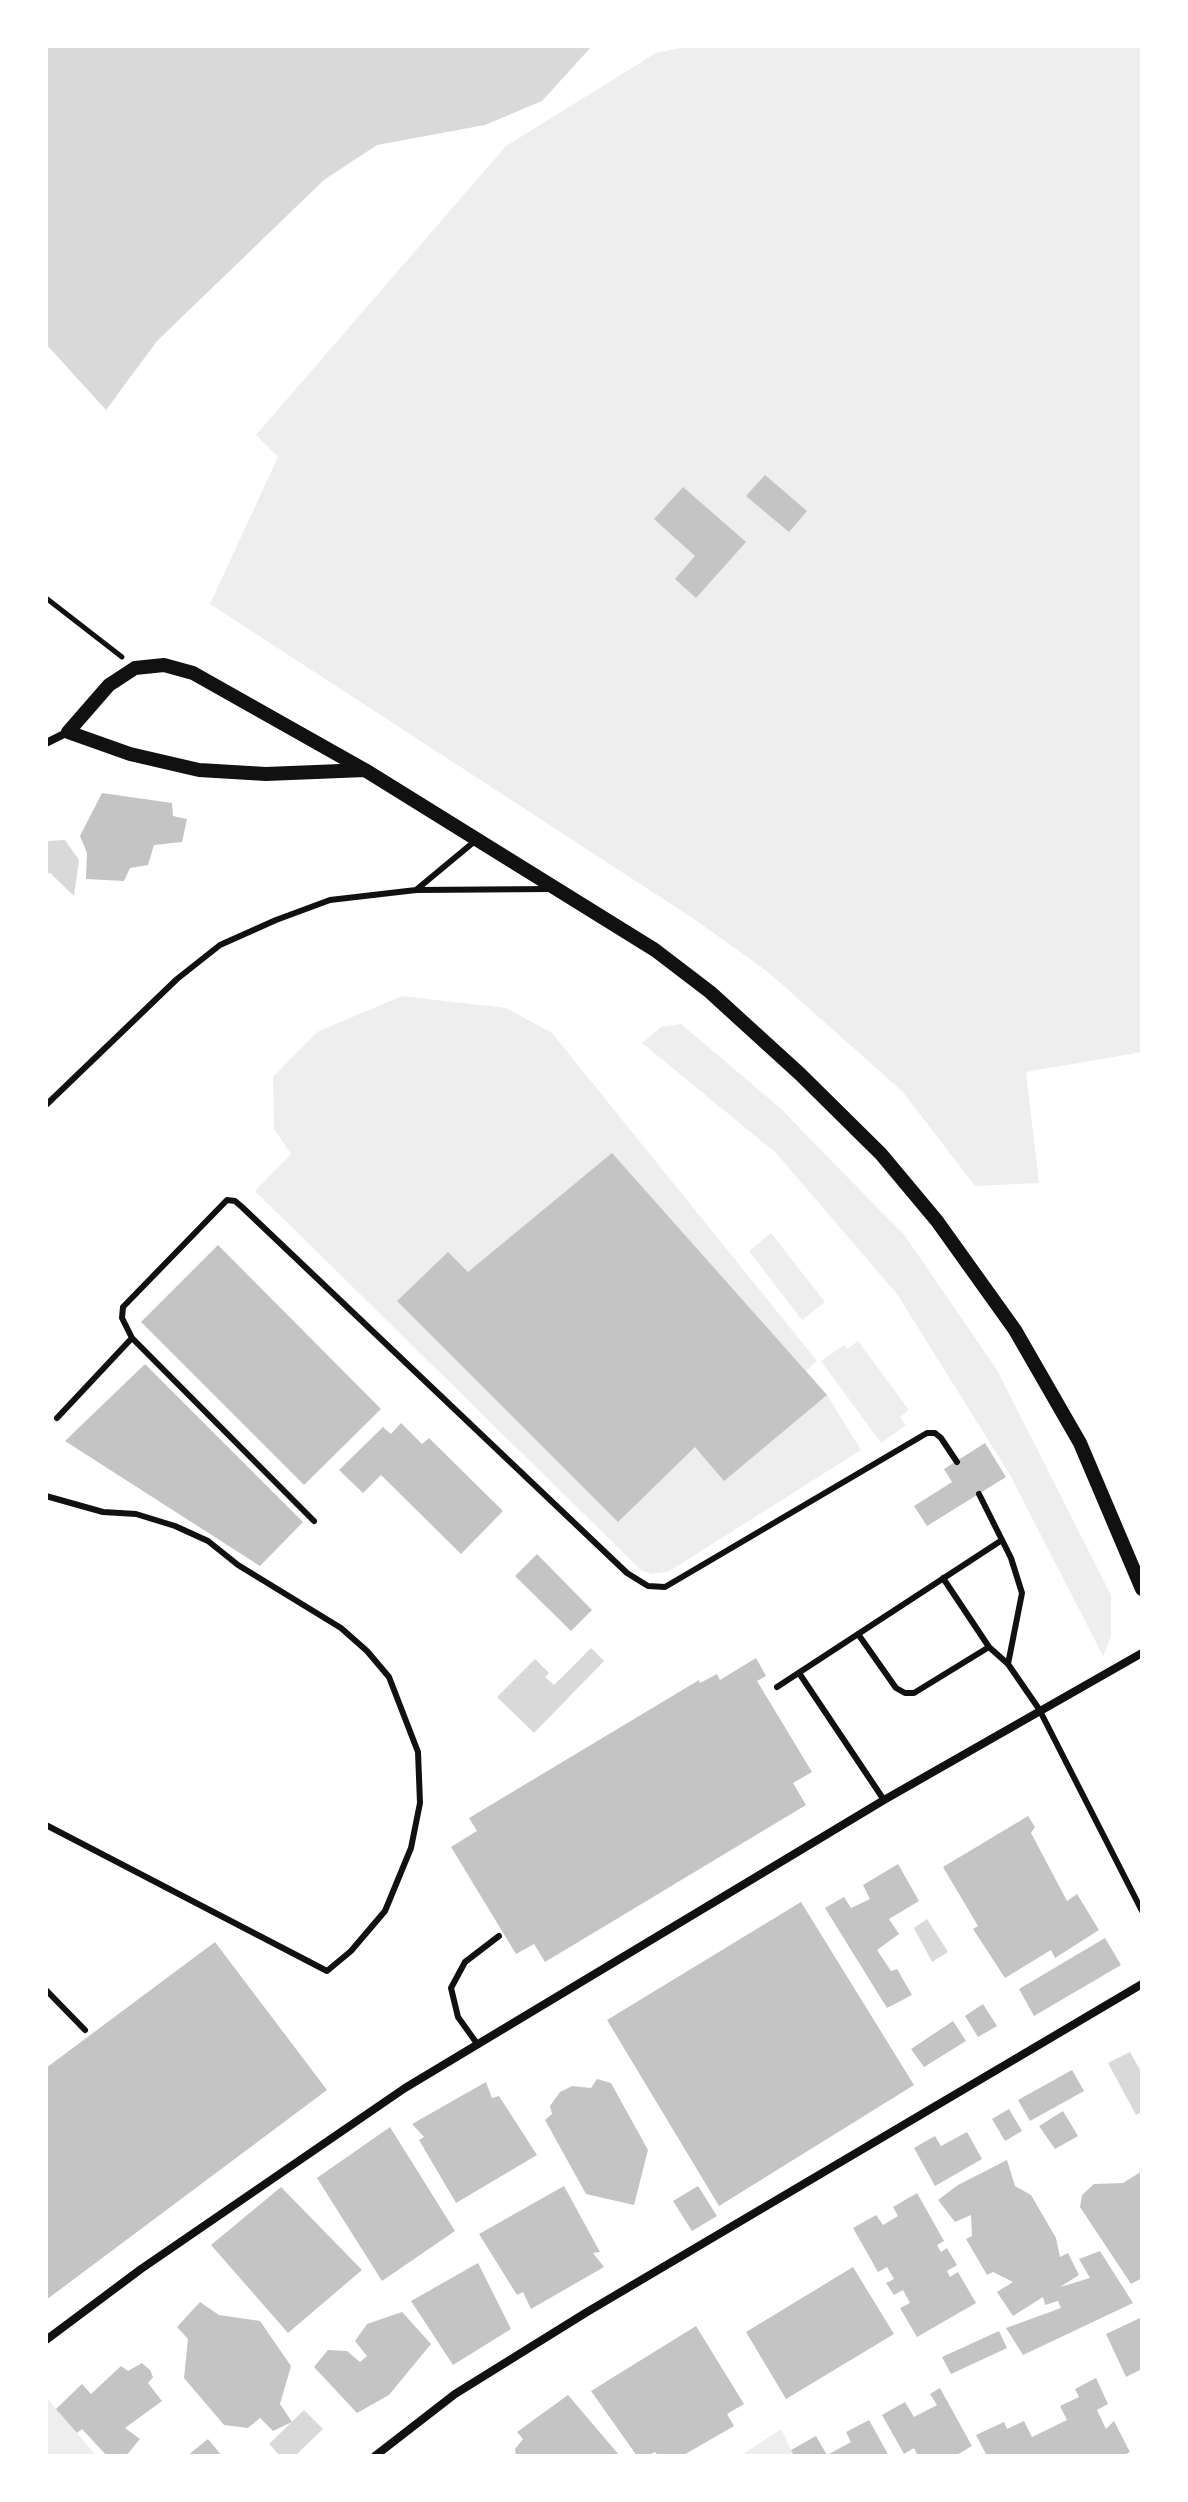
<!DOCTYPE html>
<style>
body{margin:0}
#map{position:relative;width:1188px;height:2502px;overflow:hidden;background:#fff;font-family:Poppins,sans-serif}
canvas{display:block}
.frame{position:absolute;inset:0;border:48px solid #fff;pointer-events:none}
</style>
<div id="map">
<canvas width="1188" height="2502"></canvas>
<div class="frame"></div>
</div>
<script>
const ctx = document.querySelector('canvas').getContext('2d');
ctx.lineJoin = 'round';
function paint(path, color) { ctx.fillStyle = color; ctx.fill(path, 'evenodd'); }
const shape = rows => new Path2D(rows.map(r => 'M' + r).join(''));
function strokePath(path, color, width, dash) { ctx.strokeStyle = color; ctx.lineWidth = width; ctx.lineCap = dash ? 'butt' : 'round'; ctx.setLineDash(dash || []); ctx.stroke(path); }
paint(shape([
 [689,46,1142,46,1142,1052,1026,1072,1039,1183,975,1186,902,1091,768,972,694,919,210,604,278,457,256,435,506,146,656,53],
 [402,996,506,1008,552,1033,817,1361,806,1371,827,1395,861,1450,668,1572,652,1574,642,1571,255,1191,291,1154,274,1129,273,1077,317,1032],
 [681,1024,779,1107,905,1236,997,1370,1111,1595,1111,1636,1103,1656,1010,1475,897,1294,776,1153,642,1043,661,1027],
 [771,1233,825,1302,802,1320,749,1251],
 [858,1341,909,1410,900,1417,906,1425,881,1443,821,1361,844,1345,847,1349],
 [46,2397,77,2433,96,2456,46,2456],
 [781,2429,794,2456,740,2456]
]), '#eee');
paint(shape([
 [46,46,592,46,542,101,485,125,377,145,324,180,157,341,106,410,46,344],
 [65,840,79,860,74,896,50,873,46,874,46,841],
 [591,1648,604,1661,534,1733,497,1697,535,1659,549,1673,545,1677,554,1685],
 [927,1919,948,1952,932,1962,914,1928],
 [1130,2052,1142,2073,1142,2112,1136,2115,1108,2063],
 [304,2410,323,2429,295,2456,280,2456,269,2444]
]), '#d9d9d9');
paint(shape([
 [765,475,807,511,789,532,746,496],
 [683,487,746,542,696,598,675,579,695,556,654,519],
 [102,793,172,803,173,816,187,819,182,842,154,845,148,865,130,868,124,881,86,879,87,853,80,836],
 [612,1153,827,1395,724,1481,695,1447,618,1522,397,1301,448,1252,468,1272],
 [218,1245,381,1409,304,1485,141,1322],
 [145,1364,303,1522,260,1566,65,1441],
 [401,1423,422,1444,429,1438,503,1511,461,1554,381,1475,363,1493,339,1470,383,1427,391,1434],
 [985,1443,1006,1477,927,1526,914,1506,952,1482,944,1469],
 [537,1554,592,1610,571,1631,515,1576],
 [756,1658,766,1676,757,1681,812,1772,793,1783,806,1805,545,1962,534,1944,516,1954,451,1847,477,1831,469,1818,699,1680,700,1683,717,1674,720,1680],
 [1028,1816,1035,1827,1031,1833,1067,1901,1077,1894,1099,1930,1055,1958,1051,1950,1005,1978,973,1929,978,1926,943,1867],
 [898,1864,919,1901,889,1919,899,1934,877,1950,891,1971,897,1969,912,1995,887,2008,825,1908,844,1897,851,1908,870,1899,863,1885],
 [801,1902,914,2085,719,2206,607,2020],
 [1105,1938,1121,1965,1034,2016,1019,1989],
 [215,1942,327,2090,46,2300,46,2068],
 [983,2004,997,2026,978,2037,965,2016],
 [953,2021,966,2041,924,2067,911,2049],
 [1072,2070,1084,2091,1030,2121,1018,2100],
 [597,2079,611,2083,648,2150,634,2205,586,2194,545,2120,552,2114,550,2106,560,2092,572,2086,591,2088],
 [486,2082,492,2098,499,2096,537,2155,456,2203,419,2140,424,2137,412,2124],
 [1009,2109,1022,2131,1005,2141,992,2119],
 [1063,2111,1078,2136,1055,2149,1039,2126],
 [390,2127,455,2231,382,2281,317,2178],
 [967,2132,982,2159,935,2186,914,2148,935,2136,941,2146],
 [1007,2160,1015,2186,1031,2195,1056,2238,1060,2257,1068,2253,1079,2275,1060,2287,1090,2278,1079,2259,1100,2251,1133,2303,1023,2355,1006,2328,1061,2308,1058,2301,1045,2305,1043,2297,1013,2316,997,2292,1013,2282,993,2272,987,2275,966,2239,972,2236,971,2215,955,2222,938,2200,958,2185],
 [1142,2167,1142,2278,1131,2284,1080,2207,1082,2195,1094,2184,1123,2183,1139,2173],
 [564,2186,600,2252,593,2253,604,2267,531,2309,523,2292,517,2295,479,2234],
 [698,2186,717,2216,692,2231,673,2201],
 [281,2187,362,2270,288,2333,211,2245],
 [917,2193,944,2241,937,2245,941,2252,947,2248,957,2265,947,2271,950,2277,958,2272,976,2303,917,2337,900,2308,910,2303,903,2290,894,2295,886,2283,894,2279,887,2267,878,2272,853,2228,876,2215,883,2225,898,2216,893,2207],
 [478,2263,511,2329,453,2365,411,2301],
 [853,2267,894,2334,786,2399,746,2332],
 [200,2302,219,2315,260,2321,291,2366,280,2404,292,2422,273,2431,260,2418,248,2428,224,2425,184,2378,188,2339,177,2327],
 [402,2312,431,2344,389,2395,357,2413,314,2367,328,2350,347,2351,360,2362,367,2356,355,2341,367,2324],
 [1142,2317,1142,2369,1126,2377,1106,2334],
 [696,2326,744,2404,727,2414,734,2426,682,2456,658,2456,655,2452,647,2456,637,2456,591,2391],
 [999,2331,1007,2348,951,2374,942,2357],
 [142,2363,150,2370,153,2377,148,2383,162,2401,125,2428,140,2439,126,2456,107,2456,82,2429,77,2433,56,2409,82,2384,91,2394,121,2366,128,2371],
 [1096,2378,1108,2404,1097,2410,1106,2429,1114,2421,1130,2452,1122,2456,987,2456,976,2435,1004,2422,1007,2429,1024,2421,1032,2437,1067,2420,1060,2406,1079,2397,1075,2389],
 [940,2388,972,2446,955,2456,918,2456,914,2448,904,2454,882,2415,905,2402,914,2417,937,2405,930,2394],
 [568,2395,620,2456,516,2456,515,2449,523,2439,517,2432],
 [869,2420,889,2456,794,2456,791,2450,816,2436,827,2455,851,2442,846,2432],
 [208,2439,222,2456,187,2456]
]), '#c4c4c4');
strokePath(shape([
 [46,598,122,657]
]), '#111', 5);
strokePath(shape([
 [416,890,475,841],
 [46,1105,177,979,220,945,276,920,330,900,416,890,550,889],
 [57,1418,132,1338],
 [979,1494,1011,1558,1022,1593,1008,1664,1039,1709,1142,1911],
 [46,1496,103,1512,136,1514,175,1526,208,1541,238,1565,341,1628,367,1651,389,1677,418,1752,420,1803,411,1848,385,1911,351,1951,327,1971,46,1825],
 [314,1521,132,1338,122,1318,123,1307,227,1200,235,1201,242,1207,627,1573,648,1586,665,1587,927,1433,935,1433,941,1438,957,1462],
 [943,1578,989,1647,1008,1664],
 [858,1634,896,1688,905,1693,914,1693,989,1647],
 [799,1673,884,1800],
 [777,1687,1002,1540],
 [46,1990,85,2030],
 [478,2045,458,2017,451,1988,465,1962,499,1936]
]), '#111', 6);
strokePath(shape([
 [46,743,68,732],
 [46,2340,141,2269,405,2088,884,1800,1142,1653],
 [375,2456,455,2394,587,2312,1142,1984]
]), '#111', 8);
strokePath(shape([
 [365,770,266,774,199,770,130,754,68,732,109,685,135,668,164,665,193,673,365,770,655,950,710,992,800,1074,881,1154,937,1221,1015,1330,1080,1443,1142,1589]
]), '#111', 14);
</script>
